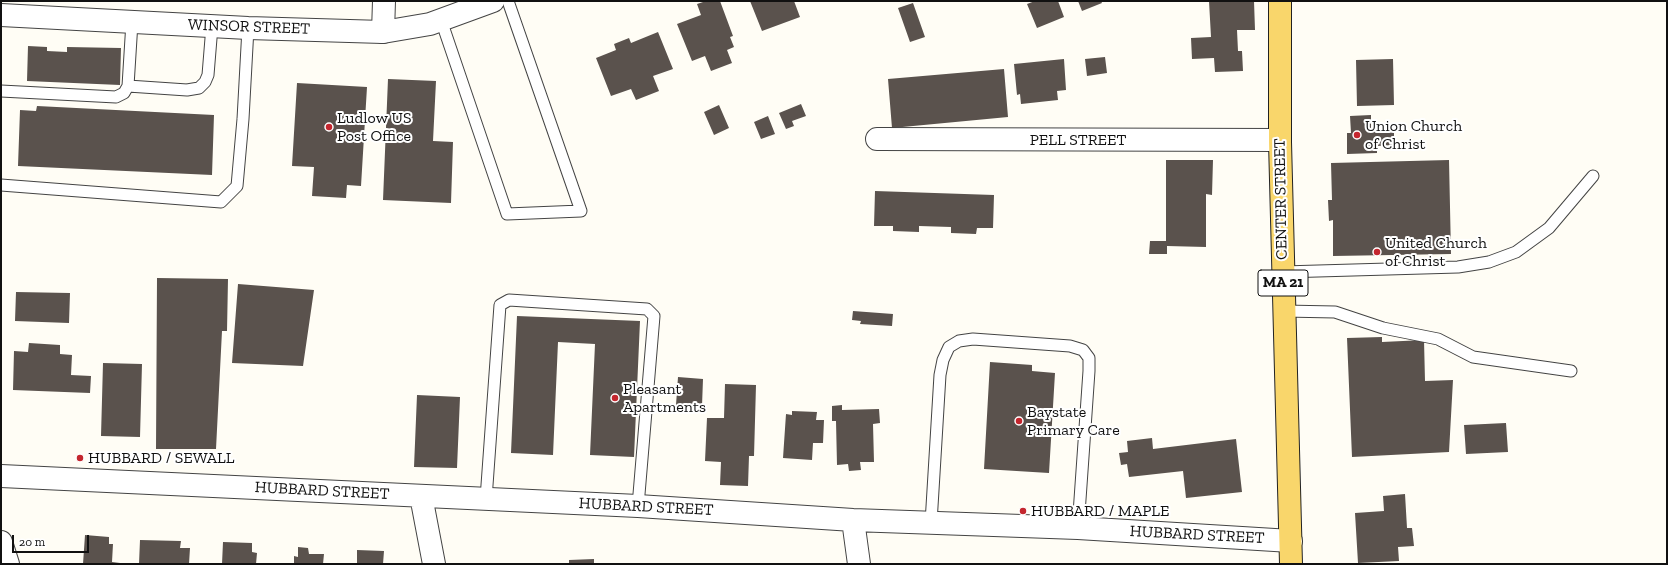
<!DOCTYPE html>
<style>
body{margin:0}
#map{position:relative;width:1668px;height:565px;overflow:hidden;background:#fffdf5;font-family:"Zilla Slab",serif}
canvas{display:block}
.frame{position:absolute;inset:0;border:2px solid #111;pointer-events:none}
.scale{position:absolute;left:12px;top:535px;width:77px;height:18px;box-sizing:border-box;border:2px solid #111;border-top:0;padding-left:5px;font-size:12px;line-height:14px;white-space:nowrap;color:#111;-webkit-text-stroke:3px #fff;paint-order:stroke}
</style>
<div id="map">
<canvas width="1668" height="565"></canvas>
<div class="frame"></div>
<div class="scale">20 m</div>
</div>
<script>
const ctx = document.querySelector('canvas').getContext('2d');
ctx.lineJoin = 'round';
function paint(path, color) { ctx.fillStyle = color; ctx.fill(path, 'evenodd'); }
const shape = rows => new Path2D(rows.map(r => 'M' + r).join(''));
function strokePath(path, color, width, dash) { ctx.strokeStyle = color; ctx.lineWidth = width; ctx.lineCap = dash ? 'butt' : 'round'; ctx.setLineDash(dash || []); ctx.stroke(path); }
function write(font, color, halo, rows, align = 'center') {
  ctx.font = font + ' "Zilla Slab",serif'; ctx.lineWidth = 4; ctx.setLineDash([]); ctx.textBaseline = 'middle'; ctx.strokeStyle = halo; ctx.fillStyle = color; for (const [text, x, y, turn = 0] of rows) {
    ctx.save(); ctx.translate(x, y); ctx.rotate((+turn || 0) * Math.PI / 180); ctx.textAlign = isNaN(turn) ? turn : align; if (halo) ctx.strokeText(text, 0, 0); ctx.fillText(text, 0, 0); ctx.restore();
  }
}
paint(shape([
 [706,1,720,1,733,36,730,37,734,47,727,50,732,63,711,71,705,56,692,61,677,24,701,15,697,4],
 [750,1,794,1,800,17,762,31],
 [1035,1,1058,1,1064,17,1037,28,1027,4],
 [1078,1,1101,1,1102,3,1082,11],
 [1209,1,1254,1,1255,30,1237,30,1238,51,1242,51,1243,71,1215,72,1214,58,1192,59,1191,38,1211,37],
 [913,3,925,37,910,42,898,8],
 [658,32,673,69,653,76,659,91,636,100,631,89,611,96,596,58,616,50,614,44,629,38,631,43],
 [28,46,47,47,47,51,67,52,67,47,121,48,120,85,27,81],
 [1105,57,1107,73,1087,76,1085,59],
 [1064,59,1066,90,1057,91,1058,100,1021,104,1020,94,1017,95,1014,64],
 [1393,59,1394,105,1357,106,1356,60],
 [1004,69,1008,117,892,128,888,79],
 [388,79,436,81,433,141,453,142,451,203,383,200],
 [297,83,367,87,361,186,347,185,346,198,312,196,314,167,292,166],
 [801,104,806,116,792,121,794,126,786,129,779,113],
 [719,105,729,128,714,135,704,112],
 [37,106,214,115,212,175,18,166,20,110,36,111],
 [1371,115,1371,130,1394,129,1394,145,1377,146,1377,153,1347,154,1347,133,1351,133,1350,116],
 [768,116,775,134,761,139,754,122],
 [1166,160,1213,160,1212,195,1206,194,1206,247,1167,246,1167,254,1149,254,1150,241,1166,241],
 [1449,160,1451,254,1333,256,1333,220,1329,221,1328,200,1332,200,1331,163],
 [875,191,994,195,993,228,977,228,976,234,951,233,951,227,919,226,919,232,893,231,893,226,874,226],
 [157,278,228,279,227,331,222,331,216,449,156,449],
 [238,284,314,290,303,366,232,363],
 [16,292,70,293,69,323,15,321],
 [853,311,893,314,892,326,860,324,861,321,852,320],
 [517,316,640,321,634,457,590,455,595,344,558,342,553,455,511,453],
 [1382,337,1382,342,1424,340,1425,381,1453,380,1449,452,1352,457,1347,338],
 [29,343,60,345,60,354,72,355,71,375,91,376,90,393,13,390,14,351,28,352],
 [990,362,1032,365,1032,371,1055,373,1049,473,984,469],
 [103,363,142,364,140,437,101,436],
 [678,377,703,379,702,406,676,405],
 [725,384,756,385,754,456,749,456,748,486,720,485,721,462,705,461,707,418,724,418],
 [417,395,460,397,457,468,414,467],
 [842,405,842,410,879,409,880,423,873,424,874,462,860,462,861,470,849,471,848,464,837,465,836,421,832,421,832,406],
 [792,411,817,412,816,420,824,420,823,443,813,443,812,460,783,458,786,414,792,415],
 [1506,423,1508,452,1466,454,1464,425],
 [1152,438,1153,449,1236,439,1242,492,1186,498,1183,471,1129,477,1127,464,1121,465,1119,453,1128,452,1127,441],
 [1405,494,1407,528,1412,528,1414,546,1398,547,1399,561,1358,563,1355,513,1384,511,1383,496],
 [85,535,109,537,109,544,113,544,112,562,120,563,120,564,83,564],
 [140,540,181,541,180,548,190,548,189,564,139,564],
 [223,542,252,543,252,552,257,553,256,564,222,564],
 [298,547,308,548,309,554,324,554,323,564,294,564,294,556,298,557],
 [357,550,384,551,383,564,357,564],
 [594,559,594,564,569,564,569,560]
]), '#5a524d');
const service = shape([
 [441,20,507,214,581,211,508,1],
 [128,86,187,90,199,88,205,82,208,75,212,26],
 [1,91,116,97,124,93,128,86,132,22],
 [1,185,221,202,237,186,243,119,248,28],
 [1283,272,1458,267,1489,262,1516,252,1549,228,1593,176],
 [1284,311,1335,312,1383,328,1438,339,1473,357,1571,371],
 [486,499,500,305,509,300,647,309,654,316,638,506],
 [931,523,940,375,943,360,949,347,959,341,973,339,1070,346,1083,350,1089,358,1089,371,1078,528]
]);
const minor = shape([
 [383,32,384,1],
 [877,139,1280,140],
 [1,476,638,506,853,520,1078,528,1291,541],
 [421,496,434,564],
 [853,520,859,564]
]);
const tertiary = shape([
 [1,15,248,28,383,32,430,24,493,1],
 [1,542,8,564]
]);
const primary = shape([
 [1280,1,1280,142,1291,564]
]);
strokePath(service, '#444', 13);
strokePath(minor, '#444', 24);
strokePath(tertiary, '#444', 24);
strokePath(primary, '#222', 24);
strokePath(service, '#fff', 11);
strokePath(minor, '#fff', 22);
strokePath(tertiary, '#fff', 22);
strokePath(primary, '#f9d66b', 22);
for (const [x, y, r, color] of [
 [329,127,4,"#c4262e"],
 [1357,135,4,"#c4262e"],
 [1377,252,4,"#c4262e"],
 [615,398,4,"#c4262e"],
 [1019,421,4,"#c4262e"],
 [80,458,4,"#c4262e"],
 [1023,511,4,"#c4262e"]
]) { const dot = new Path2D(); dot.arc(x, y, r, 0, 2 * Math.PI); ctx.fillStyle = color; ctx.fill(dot); strokePath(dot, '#fff', 1.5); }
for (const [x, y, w] of [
 [1283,283,50]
]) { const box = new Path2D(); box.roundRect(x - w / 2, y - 13, w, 26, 3); ctx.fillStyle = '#fff'; ctx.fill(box); strokePath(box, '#111', 1); }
write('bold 15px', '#111', null, [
 ["MA 21",1283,283]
]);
write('16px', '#111', '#fff', [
 ["WINSOR STREET",249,27,2],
 ["PELL STREET",1078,140],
 ["CENTER STREET",1281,199,-91],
 ["HUBBARD STREET",322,491,3],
 ["HUBBARD STREET",646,507,3],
 ["HUBBARD STREET",1197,535,3]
]);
write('16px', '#111', '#fff', [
 ["Ludlow US",337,118],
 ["Post Office",337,136],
 ["Union Church",1365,126],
 ["of Christ",1365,144],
 ["United Church",1385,243],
 ["of Christ",1385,261],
 ["Pleasant",623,389],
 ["Apartments",623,407],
 ["Baystate",1027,412],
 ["Primary Care",1027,430],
 ["HUBBARD / SEWALL",88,458],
 ["HUBBARD / MAPLE",1031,511]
], 'left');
</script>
